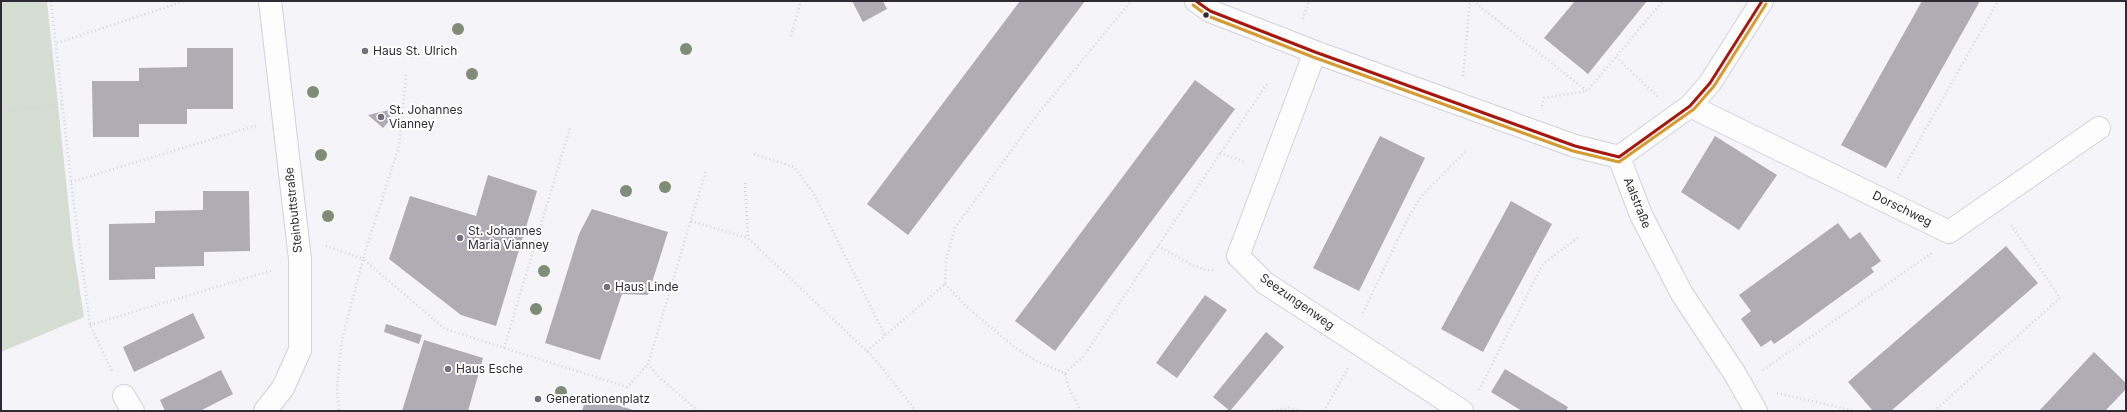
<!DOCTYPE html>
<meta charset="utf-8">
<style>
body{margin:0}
#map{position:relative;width:2127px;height:412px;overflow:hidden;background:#f4f4f9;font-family:Inter,sans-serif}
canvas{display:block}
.frame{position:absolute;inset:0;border:2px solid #2d2c35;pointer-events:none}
</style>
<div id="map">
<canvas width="2127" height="412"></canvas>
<div class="frame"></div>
</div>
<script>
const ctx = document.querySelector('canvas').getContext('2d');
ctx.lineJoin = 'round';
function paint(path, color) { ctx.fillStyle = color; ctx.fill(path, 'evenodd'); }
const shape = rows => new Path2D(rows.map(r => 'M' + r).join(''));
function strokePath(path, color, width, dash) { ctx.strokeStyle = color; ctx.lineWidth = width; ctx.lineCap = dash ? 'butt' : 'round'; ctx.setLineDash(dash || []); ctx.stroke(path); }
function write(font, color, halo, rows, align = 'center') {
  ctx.font = font + ' Inter,sans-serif'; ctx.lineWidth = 4; ctx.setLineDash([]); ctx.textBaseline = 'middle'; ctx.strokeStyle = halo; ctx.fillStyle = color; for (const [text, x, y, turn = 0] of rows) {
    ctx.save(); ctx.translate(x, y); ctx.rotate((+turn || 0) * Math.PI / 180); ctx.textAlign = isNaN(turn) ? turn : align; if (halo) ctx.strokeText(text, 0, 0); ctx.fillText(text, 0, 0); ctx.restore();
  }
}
paint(shape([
 [1,1,47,1,73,247,84,317,1,352]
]), '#d6ded3');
paint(shape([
 [852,1,883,1,887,9,863,22],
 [1020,1,1085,1,908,235,867,204],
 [1575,1,1647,1,1588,74,1544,38],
 [1922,1,1980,1,1886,168,1841,145],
 [187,48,233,48,233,109,187,109,187,124,139,124,139,137,93,137,92,81,139,81,139,68,187,67],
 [1195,80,1235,109,1055,351,1015,321],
 [389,110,391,119,383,128,368,115],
 [1380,136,1425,158,1359,291,1313,268],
 [1715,136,1777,175,1739,230,1681,192],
 [488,175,537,191,496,326,461,315,389,259,410,196,476,216],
 [203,191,249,191,250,251,204,252,204,266,155,267,155,279,109,280,109,224,155,223,155,211,203,210],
 [1511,201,1552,224,1483,352,1441,329],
 [592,209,668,232,648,295,622,294,600,360,545,343,579,234],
 [1838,223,1850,239,1860,232,1881,261,1871,268,1874,272,1790,333,1774,344,1771,340,1761,347,1741,319,1751,311,1739,295],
 [2006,246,2038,283,1891,411,1873,411,1848,382],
 [1205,295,1227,310,1177,378,1156,363],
 [193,313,205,338,134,372,123,347],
 [386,324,422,335,419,344,384,332],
 [1266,332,1284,347,1230,411,1213,397],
 [424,340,483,358,468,411,402,411],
 [2094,352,2126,383,2126,389,2105,411,2039,411],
 [1505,369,1568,407,1566,411,1522,411,1491,392],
 [221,370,233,394,200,411,165,411,160,400],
 [587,395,636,411,582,411]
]), '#afacb3');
const street = shape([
 [1196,1,1210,11,1315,52,1575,146,1619,157],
 [1315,52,1238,256,1265,283,1462,411],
 [1690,106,1949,232,2099,128],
 [1619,157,1641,215,1682,294,1735,374,1756,411],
 [1619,157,1690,106,1710,83,1762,1],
 [124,396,133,411],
 [265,411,283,388,300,350,300,259,270,1]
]);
strokePath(street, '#d2d1da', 24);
strokePath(shape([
 [51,1,71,182,90,325,113,373],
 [1473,1,1587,91,1663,1],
 [1303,19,1309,1],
 [791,36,801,1],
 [57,43,185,1],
 [1616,57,1658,97],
 [406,75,399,146,363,259,445,329,627,387,648,364],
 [1463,76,1470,1],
 [1542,106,1544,98,1586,91],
 [1,112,62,104],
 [1220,153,1245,162],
 [754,154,794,167,814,194,885,335],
 [1898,178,1998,1],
 [71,182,258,125],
 [745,183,748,238,873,357,916,411],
 [691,221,748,238],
 [326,246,363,259,342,340,337,386,339,411],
 [1158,246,1194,266,1206,270,1215,270],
 [945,284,966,306,1014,347,1038,362,1065,373,1068,386,1081,411],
 [1363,313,1408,218,1423,194,1465,152],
 [90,325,273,270],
 [504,348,570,128],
 [867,351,945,284,946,259,955,228,1037,115,1131,1],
 [1763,370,1932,253],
 [1065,373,1083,357,1267,84],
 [1479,390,1543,264,1580,236],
 [1777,393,1855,411],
 [698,411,659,377,648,364,706,170],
 [1273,411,1289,408,1302,411],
 [1324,411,1348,368],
 [1934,411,2060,298,2010,223]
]), '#d5d5d8', 2.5, [1, 3]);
strokePath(street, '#fdfdfe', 22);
strokePath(shape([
 [1196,1,1210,11,1315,52,1575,146,1619,157],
 [1619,157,1690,106,1710,83,1762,1]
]), '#a6180e', 3);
strokePath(shape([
 [1193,5,1208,16,1313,57,1573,151,1619,162,1694,109,1714,86,1766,4]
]), '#d59a31', 3);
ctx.fillStyle = '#808d76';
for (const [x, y] of [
 [458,29],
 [686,49],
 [472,74],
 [313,92],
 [321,155],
 [665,187],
 [626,191],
 [328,216],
 [544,271],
 [536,309],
 [561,392]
]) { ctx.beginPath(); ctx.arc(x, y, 6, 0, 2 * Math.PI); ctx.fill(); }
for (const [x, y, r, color] of [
 [1206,15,3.5,"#2d2c35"],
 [365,51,4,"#73727a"],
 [381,117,4,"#73727a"],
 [460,238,4,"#73727a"],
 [607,287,4,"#73727a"],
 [448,369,4,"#73727a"],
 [538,399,4,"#73727a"]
]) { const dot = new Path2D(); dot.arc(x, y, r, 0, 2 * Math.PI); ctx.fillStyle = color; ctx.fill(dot); strokePath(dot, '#fff', 1.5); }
write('12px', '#2d2c35', '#fff', [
 ["Haus St. Ulrich",373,51],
 ["St. Johannes",389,110],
 ["Vianney",389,124],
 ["St. Johannes",468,231],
 ["Maria Vianney",468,245],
 ["Haus Linde",615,287],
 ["Haus Esche",456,369],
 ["Generationenplatz",546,399]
], 'left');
write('12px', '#2d2c35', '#fff', [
 ["Aalstraße",1637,203,68],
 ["Dorschweg",1902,209,26],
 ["Steinbuttstraße",294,210,-96],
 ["Seezungenweg",1297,302,35]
]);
</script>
